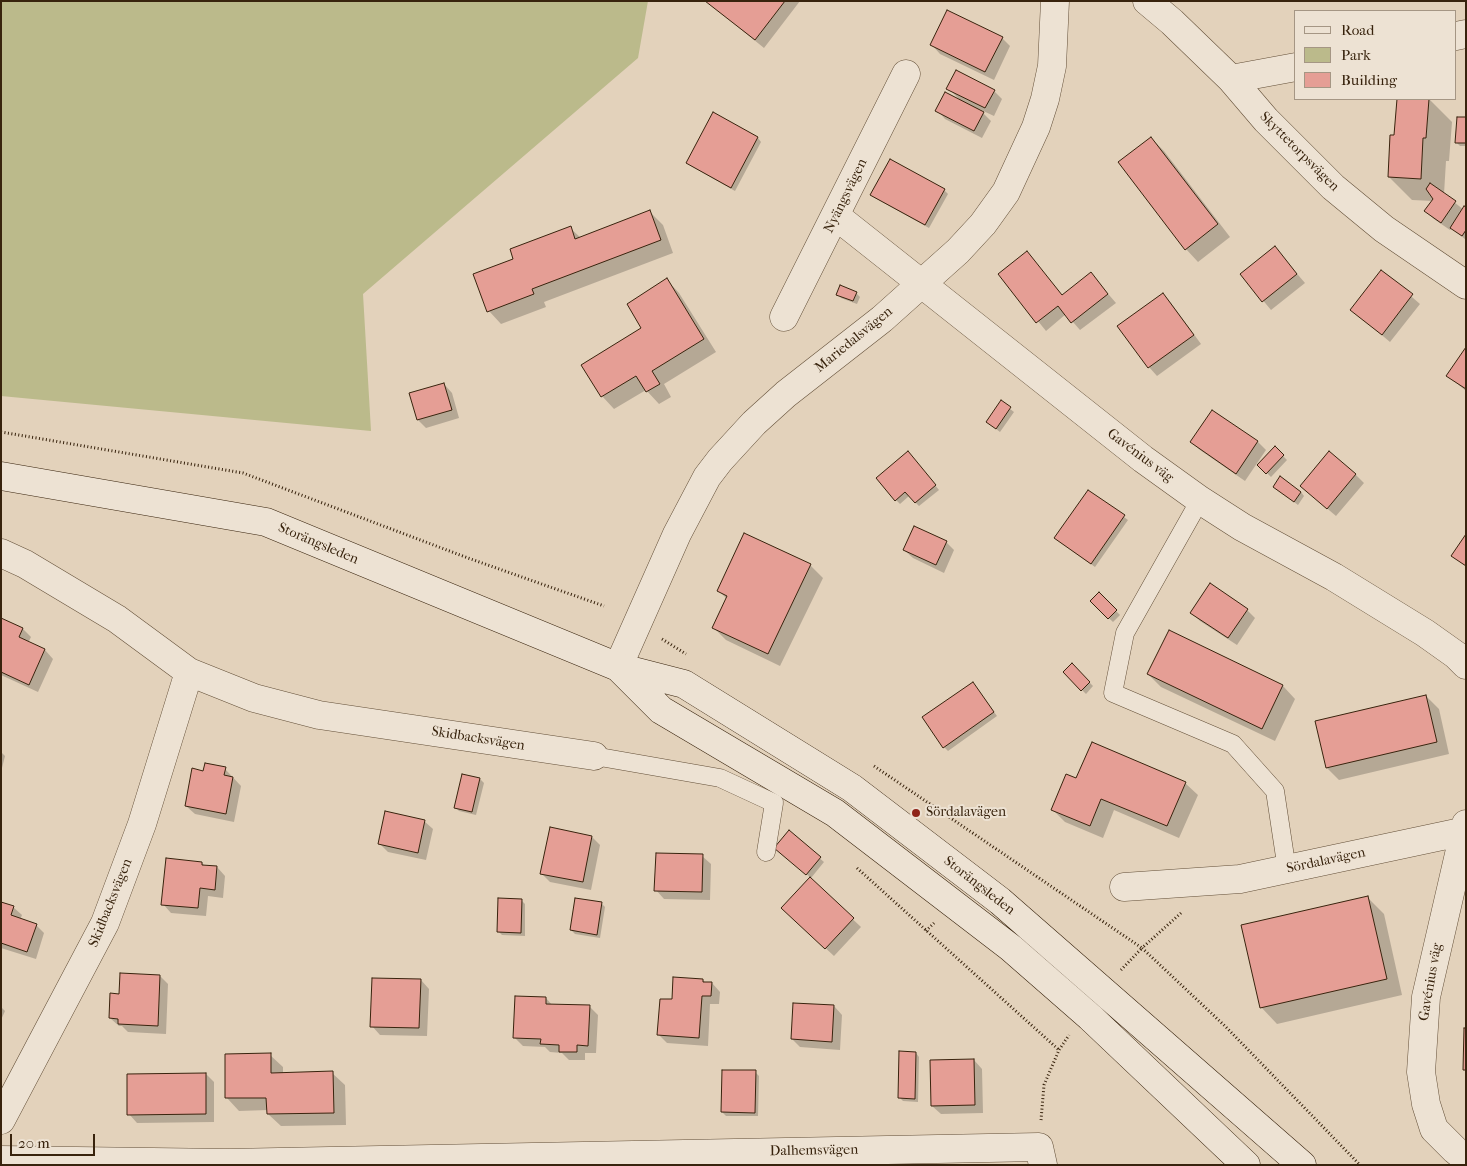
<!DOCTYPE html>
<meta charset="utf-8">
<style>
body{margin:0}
#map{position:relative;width:1467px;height:1166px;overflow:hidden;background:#e3d2bb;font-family:"IM FELL French Canon",serif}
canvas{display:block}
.frame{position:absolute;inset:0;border:2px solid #38230d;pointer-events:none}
.legend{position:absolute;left:1294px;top:10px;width:162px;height:90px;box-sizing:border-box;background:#ede2d3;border:1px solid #a59684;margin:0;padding:6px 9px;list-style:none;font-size:15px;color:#38230d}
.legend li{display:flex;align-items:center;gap:10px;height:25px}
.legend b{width:25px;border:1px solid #a59684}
.scale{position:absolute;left:10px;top:1134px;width:85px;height:22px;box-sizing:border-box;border:2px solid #38230d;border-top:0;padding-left:6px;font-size:15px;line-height:18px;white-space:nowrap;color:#38230d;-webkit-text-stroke:4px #ede2d3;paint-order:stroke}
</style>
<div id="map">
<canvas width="1467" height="1166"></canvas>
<div class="frame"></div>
<ul class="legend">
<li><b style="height:6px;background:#ede2d3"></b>Road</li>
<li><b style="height:14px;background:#bbba8b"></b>Park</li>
<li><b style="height:14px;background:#e59e95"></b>Building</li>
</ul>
<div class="scale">20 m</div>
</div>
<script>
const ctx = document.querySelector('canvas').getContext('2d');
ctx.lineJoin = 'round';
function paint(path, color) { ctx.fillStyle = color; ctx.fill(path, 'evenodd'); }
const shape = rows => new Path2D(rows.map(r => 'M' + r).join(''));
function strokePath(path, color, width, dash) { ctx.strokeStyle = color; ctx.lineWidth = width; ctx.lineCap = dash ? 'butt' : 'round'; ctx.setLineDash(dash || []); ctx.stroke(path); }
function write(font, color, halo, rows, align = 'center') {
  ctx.font = font + ' "IM FELL French Canon",serif'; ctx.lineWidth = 4; ctx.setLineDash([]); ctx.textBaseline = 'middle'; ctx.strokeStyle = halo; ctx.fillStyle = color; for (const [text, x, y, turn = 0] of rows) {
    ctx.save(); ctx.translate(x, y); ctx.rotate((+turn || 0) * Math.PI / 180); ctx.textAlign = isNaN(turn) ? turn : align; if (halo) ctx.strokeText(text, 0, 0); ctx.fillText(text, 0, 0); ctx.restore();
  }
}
paint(shape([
 [1,1,648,1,638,58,363,294,371,431,1,396]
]), '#bbba8b');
paint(shape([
 [706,1,800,1,764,48],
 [1002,38,1010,46,994,80,940,54,932,45],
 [948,88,994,91,1002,99,994,116,979,109,991,121,982,138,945,119,937,110,961,101],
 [1398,99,1429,99,1452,122,1449,161,1446,161,1444,194,1464,210,1466,208,1466,240,1452,228,1450,230,1434,219,1426,211,1433,201,1412,200,1389,177,1396,136],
 [714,114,758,138,761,142,735,191,691,166,687,163],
 [1466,118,1466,146,1460,146,1456,142],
 [1151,138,1164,151,1230,237,1198,262,1186,249],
 [944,190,948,194,929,228,875,198,871,194],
 [650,212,663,225,673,253,544,302,546,307,501,324,489,311,515,260,570,228,581,238],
 [1275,248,1305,283,1271,310,1241,274],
 [1027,253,1063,296,1091,274,1116,303,1080,330,1066,314,1046,331,1000,274],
 [1382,271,1420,304,1390,342,1352,310],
 [667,280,679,293,716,352,664,384,671,397,659,404,646,390,614,409,602,396,643,328],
 [856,293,860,297,857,304,841,298,838,294],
 [1163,294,1171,303,1201,344,1157,376,1149,367],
 [1466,349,1466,391,1448,376],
 [444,384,452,393,459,418,426,428,418,420],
 [1001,402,1014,412,1000,432,991,425],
 [1212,411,1258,442,1266,450,1245,481,1200,450,1191,442],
 [1275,448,1287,460,1271,477,1259,465],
 [912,457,939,490,919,506,909,496,900,504,896,500],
 [1355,474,1364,483,1336,516,1310,494],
 [1278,490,1301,492,1304,496,1298,505],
 [1089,491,1128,520,1095,567,1060,542],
 [946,542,954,550,944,573,913,558,904,550],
 [810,565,823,578,780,666,726,640,713,627,727,599,718,590],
 [1099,594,1120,615,1113,622,1091,601],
 [1247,610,1255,618,1237,645,1200,621,1192,613],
 [1,619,23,629,31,637,28,643,45,650,53,659,38,692,1,675],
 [1169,631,1283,686,1295,699,1275,741,1161,687,1148,674],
 [1072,665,1093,686,1086,694,1064,672],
 [973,683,997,716,948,751,944,747],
 [1426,696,1439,709,1449,754,1339,780,1327,768],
 [1,752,5,756,1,772],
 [225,769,241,786,234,822,195,814,186,806,204,772],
 [480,779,484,783,476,815,459,811,455,807],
 [1077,780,1185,783,1198,795,1179,838,1114,810,1103,838,1065,822,1053,810],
 [424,821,433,829,426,860,388,852,379,843],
 [789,832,824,862,811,878,780,852],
 [592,837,600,845,591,890,550,882,542,874],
 [702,856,711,864,710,900,664,899,656,890],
 [202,863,205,866,217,867,225,876,223,898,208,896,206,916,171,913,163,904],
 [810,879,861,927,834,956,791,916],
 [1367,897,1384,914,1402,995,1277,1024,1261,1007],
 [521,900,525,904,525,936,502,935,498,931],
 [1,903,13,907,22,915,20,920,36,925,44,933,36,959,1,948],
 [601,903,605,907,600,938,575,934,571,930],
 [160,976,168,984,166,1034,128,1032,122,1026,119,1026,110,1018,121,995],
 [421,980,429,989,427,1036,380,1035,372,1026],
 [703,980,706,983,712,983,720,992,719,1004,710,1004,708,1046,667,1043,659,1035,673,1001],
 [546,998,552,1005,589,1006,598,1015,596,1053,585,1053,585,1060,569,1060,562,1053,550,1052,545,1047,523,1046,514,1037],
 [834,1006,842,1015,840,1050,800,1047,792,1039],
 [1,1007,5,1011,1,1020],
 [916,1053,919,1057,918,1102,903,1101,899,1097],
 [270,1055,283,1067,283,1074,332,1073,345,1085,346,1125,281,1126,268,1114,268,1110,239,1111,227,1098],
 [974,1060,982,1069,983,1113,941,1114,932,1106],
 [755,1072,759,1076,758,1116,726,1116,722,1112],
 [206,1074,214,1082,214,1122,137,1123,129,1114]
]), '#0003');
const building = shape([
 [705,1,785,1,755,40,705,1],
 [947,10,1003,37,985,72,930,45,947,10],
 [956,70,995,90,985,108,946,89,956,70],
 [945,92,984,112,974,131,935,111,945,92],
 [1397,99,1429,99,1426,138,1423,138,1421,179,1388,177,1390,135,1394,135,1397,99],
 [713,112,758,137,731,188,686,163,713,112],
 [1457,117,1466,117,1466,143,1455,143,1457,117],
 [1151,137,1218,224,1185,250,1118,162,1151,137],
 [890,159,945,189,925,225,870,195,890,159],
 [1430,183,1456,201,1441,223,1424,211,1433,199,1426,189,1430,183],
 [1464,206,1466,207,1466,230,1462,236,1450,228,1464,206],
 [650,210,661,240,532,289,534,294,487,312,473,274,513,259,510,249,571,226,575,239,650,210],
 [1275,246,1297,274,1262,302,1240,274,1275,246],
 [1027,251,1062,295,1091,272,1108,294,1071,323,1058,306,1036,323,998,274,1027,251],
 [1381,270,1413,294,1382,335,1350,310,1381,270],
 [667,278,704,339,652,371,660,384,646,392,636,376,601,397,581,365,641,328,627,304,667,278],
 [840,285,857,292,853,301,836,295,840,285],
 [1163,293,1194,335,1148,368,1117,326,1163,293],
 [1466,347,1466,389,1446,376,1466,347],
 [444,383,452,410,417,420,409,393,444,383],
 [1001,400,1011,407,996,429,986,422,1001,400],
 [1212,410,1258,441,1236,474,1190,442,1212,410],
 [1275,446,1284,455,1266,474,1257,465,1275,446],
 [908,451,936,485,915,503,905,492,895,501,876,478,908,451],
 [1329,451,1356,474,1327,509,1300,486,1329,451],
 [1280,476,1301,492,1294,502,1273,487,1280,476],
 [1088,490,1125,515,1091,564,1054,538,1088,490],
 [914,526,947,541,936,565,903,550,914,526],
 [744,533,811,564,768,654,712,628,727,596,717,591,744,533],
 [1466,534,1466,566,1451,556,1466,534],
 [1210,583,1248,609,1228,638,1190,613,1210,583],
 [1099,592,1117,610,1108,619,1090,601,1099,592],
 [1,618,23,628,19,637,45,649,29,685,1,672,1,618],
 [1169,630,1283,685,1262,729,1147,674,1169,630],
 [1072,663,1090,682,1081,691,1063,672,1072,663],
 [973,682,994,712,943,748,922,717,973,682],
 [1426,695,1437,742,1326,768,1315,721,1426,695],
 [1092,742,1186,782,1167,826,1101,799,1090,826,1051,810,1066,774,1076,778,1092,742],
 [205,763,226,767,224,775,233,777,226,814,185,806,192,768,203,771,205,763],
 [462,774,480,778,472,812,454,808,462,774],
 [385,811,425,820,418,853,378,844,385,811],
 [550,827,592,836,583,882,540,874,550,827],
 [789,830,821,857,806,875,774,848,789,830],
 [656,853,703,854,702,892,654,891,656,853],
 [166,858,202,862,202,865,217,866,215,890,200,888,198,908,161,905,166,858],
 [810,877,854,918,825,949,781,908,810,877],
 [1368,896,1387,979,1260,1008,1241,925,1368,896],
 [498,898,522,899,521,933,497,932,498,898],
 [575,898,602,902,597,935,570,930,575,898],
 [1,902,14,906,11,915,37,924,27,952,1,943,1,902],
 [120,973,160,975,158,1026,118,1024,118,1019,109,1018,110,993,119,994,120,973],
 [673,977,703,979,703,982,712,982,711,996,702,996,699,1038,657,1035,660,999,672,999,673,977],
 [372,978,421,979,419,1028,370,1027,372,978],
 [515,996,546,997,546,1004,590,1005,588,1046,577,1045,577,1052,559,1052,559,1045,540,1044,541,1039,513,1038,515,996],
 [793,1003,834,1005,832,1042,791,1039,793,1003],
 [1464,1028,1466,1028,1466,1070,1463,1070,1464,1028],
 [899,1051,916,1052,915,1099,898,1098,899,1051],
 [271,1053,271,1073,333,1071,334,1113,267,1114,266,1098,225,1098,225,1054,271,1053],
 [974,1059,975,1105,931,1106,930,1060,974,1059],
 [722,1070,756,1070,755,1113,721,1112,722,1070],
 [206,1073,206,1114,127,1115,127,1074,206,1073]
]);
paint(building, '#e59e95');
strokePath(building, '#38230d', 1);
const service = shape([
 [1200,500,1125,633,1113,693,1233,744,1275,791,1287,870],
 [594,756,720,778,774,803,766,852]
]);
const minor = shape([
 [1147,1,1172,22,1231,79,1266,120,1333,187,1384,229,1466,285],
 [1456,36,1466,34],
 [1231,79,1296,67],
 [836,216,1143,459,1200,500,1242,527,1334,577,1425,633,1456,655,1466,665],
 [784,317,906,74],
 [1,553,25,564,117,619,189,672,254,698,319,715,594,756],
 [618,667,677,534,707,477,720,460,754,423,786,394,882,319,958,251,983,224,1006,192,1036,127,1045,99,1052,66,1055,1],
 [1466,824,1426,997,1421,1072,1426,1104,1434,1129,1455,1150,1466,1159],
 [1124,887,1240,879,1466,831],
 [1,1120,105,923,142,824,189,672],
 [1,1160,228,1163,1039,1147,1043,1165]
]);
const secondary = shape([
 [1,476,266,522,618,667,684,684,852,788,1000,901,1302,1165],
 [619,668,661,710,835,813,1011,948,1090,1017,1246,1165]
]);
strokePath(service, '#634f38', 19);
strokePath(minor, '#634f38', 29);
strokePath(secondary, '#38230d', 29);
strokePath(shape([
 [1,432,243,473,468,558,604,606],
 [662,639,686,654],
 [874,766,1142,948,1121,970],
 [857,868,1059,1050],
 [1181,913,1142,948,1226,1027,1360,1165],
 [926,931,934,923],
 [1041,1120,1044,1085,1059,1050,1069,1035]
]), '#38230d', 3, [1, 2.5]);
strokePath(service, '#ede2d3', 18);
strokePath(minor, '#ede2d3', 28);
strokePath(secondary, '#ede2d3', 28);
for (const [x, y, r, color] of [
 [916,813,5,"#8f2418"]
]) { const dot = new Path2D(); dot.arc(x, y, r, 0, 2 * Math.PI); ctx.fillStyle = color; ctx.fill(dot); strokePath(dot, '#ede2d3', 2); }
write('14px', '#38230d', '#ede2d3', [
 ["Skyttetorpsvägen",1299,152,45],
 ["Nyängsvägen",846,196,-64],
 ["Mariedalsvägen",854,340,-39],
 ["Gavénius väg",1140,456,37],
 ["Storängsleden",318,544,23],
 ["Skidbacksvägen",478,739,9],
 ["Sördalavägen",1326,861,-12],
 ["Storängsleden",979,886,38],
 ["Skidbacksvägen",111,903,-68],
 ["Gavénius väg",1431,982,-80],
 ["Dalhemsvägen",814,1151,-1]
]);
write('14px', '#38230d', '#ede2d3', [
 ["Sördalavägen",926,813]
], 'left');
</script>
